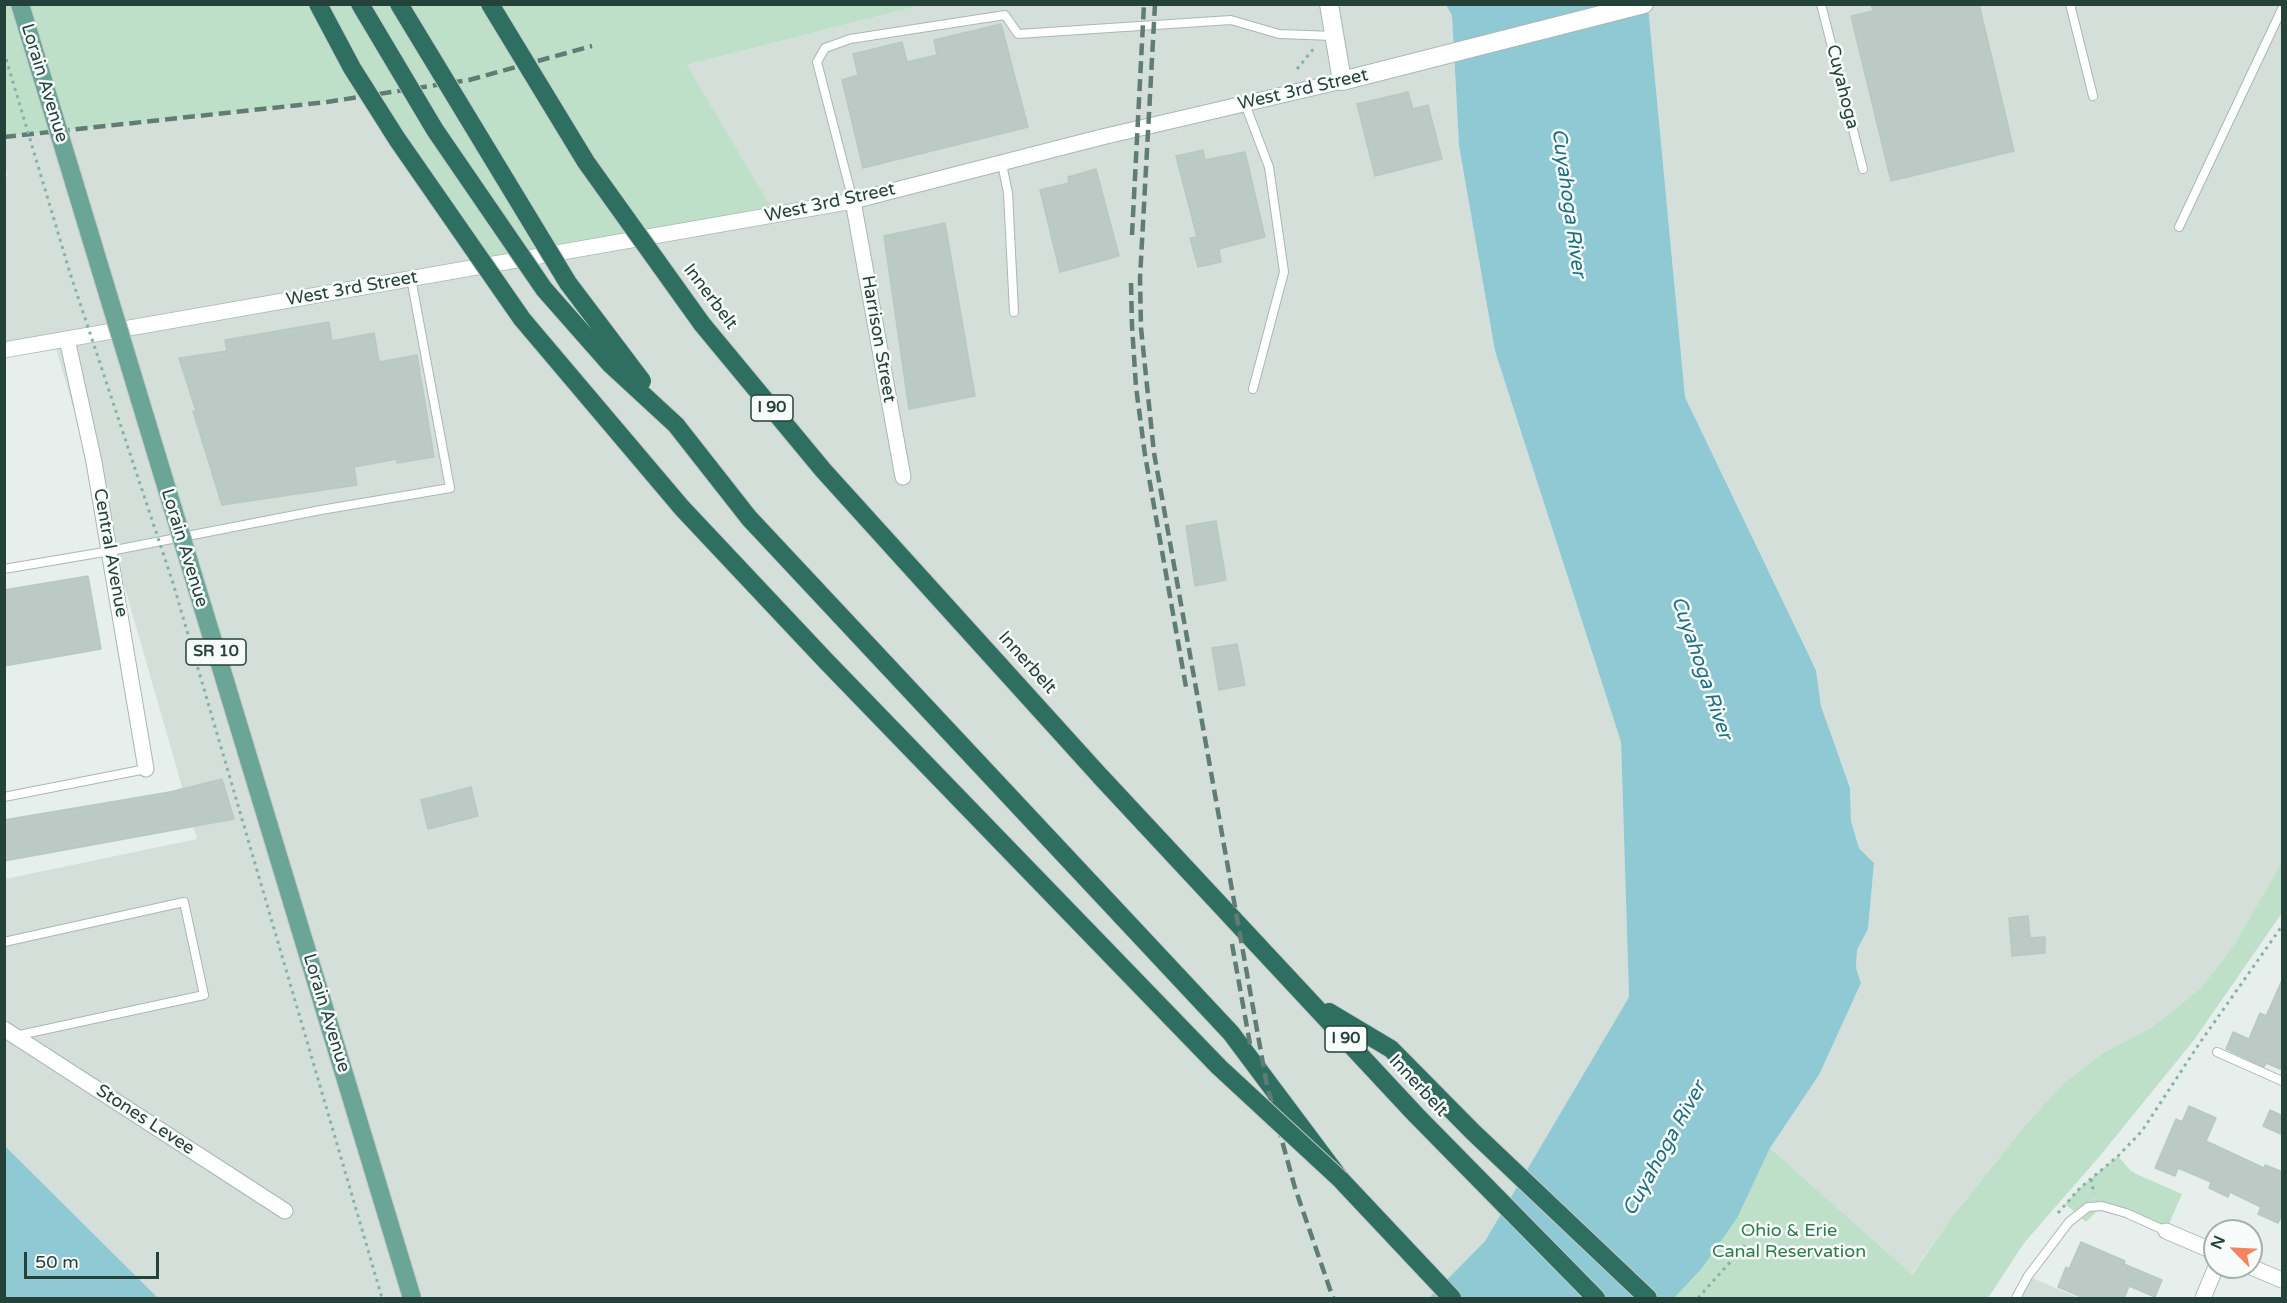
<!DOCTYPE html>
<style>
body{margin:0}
#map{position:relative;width:2287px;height:1303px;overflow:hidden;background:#e6efeb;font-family:"Varela Round",sans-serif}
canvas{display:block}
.frame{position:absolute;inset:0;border:6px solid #24423a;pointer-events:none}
.north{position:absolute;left:2203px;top:1219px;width:60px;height:60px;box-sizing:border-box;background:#f7fbf9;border:2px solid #a3b1ad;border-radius:50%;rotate:294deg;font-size:16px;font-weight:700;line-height:24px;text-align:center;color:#24423a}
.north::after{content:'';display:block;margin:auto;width:21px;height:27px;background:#f4845f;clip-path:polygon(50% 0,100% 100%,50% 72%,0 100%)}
.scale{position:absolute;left:24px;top:1252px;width:135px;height:27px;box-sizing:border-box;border:3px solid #24423a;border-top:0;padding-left:8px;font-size:18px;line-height:21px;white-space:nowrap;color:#24423a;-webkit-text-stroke:4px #f7fbf9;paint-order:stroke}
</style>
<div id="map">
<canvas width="2287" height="1303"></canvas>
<div class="frame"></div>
<div class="north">N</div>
<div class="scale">50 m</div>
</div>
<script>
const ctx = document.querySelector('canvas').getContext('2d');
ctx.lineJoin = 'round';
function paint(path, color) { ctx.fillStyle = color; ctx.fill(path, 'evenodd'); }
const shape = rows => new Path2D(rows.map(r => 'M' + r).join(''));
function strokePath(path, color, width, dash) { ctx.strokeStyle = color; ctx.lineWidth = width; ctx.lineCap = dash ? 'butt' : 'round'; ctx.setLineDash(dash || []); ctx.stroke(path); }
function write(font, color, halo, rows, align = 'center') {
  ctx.font = font + ' "Varela Round",sans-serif'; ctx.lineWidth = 5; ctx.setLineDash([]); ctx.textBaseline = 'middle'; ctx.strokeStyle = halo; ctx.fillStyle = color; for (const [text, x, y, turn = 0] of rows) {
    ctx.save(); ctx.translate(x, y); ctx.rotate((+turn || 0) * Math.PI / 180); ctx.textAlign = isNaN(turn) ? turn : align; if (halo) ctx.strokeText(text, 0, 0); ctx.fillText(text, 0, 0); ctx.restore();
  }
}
paint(shape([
 [922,5,1446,5,1452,14,1459,146,1495,351,1621,742,1629,997,1485,1241,1429,1298,158,1298,5,1146,5,879,197,839,54,341,5,350,4,168,9,181,5,164,5,137,327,102,368,96,775,214,687,65],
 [1648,5,2282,5,2282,862,2234,945,2200,989,2152,1027,2101,1054,2062,1085,2027,1123,1949,1221,1911,1275,1770,1148,1819,1075,1861,983,1856,968,1857,950,1868,929,1874,863,1859,848,1851,821,1850,788,1821,706,1816,669,1685,397],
 [2028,1276,2079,1298,2016,1298]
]), '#d4dfda');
paint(shape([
 [4,5,922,5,687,65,776,215,486,265,368,96,327,102,5,137],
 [2282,862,2282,913,2194,1040,2099,1157,2024,1243,1988,1298,1671,1298,1703,1267,1733,1223,1770,1148,1912,1275,1949,1221,2027,1123,2062,1085,2101,1054,2152,1027,2200,989,2234,945],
 [2118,1156,2130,1170,2136,1174,2182,1194,2166,1231,2102,1206,2086,1222,2065,1204,2080,1188]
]), '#bfe0c8');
paint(shape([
 [1446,5,1648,5,1685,397,1816,670,1821,706,1850,788,1851,821,1859,848,1874,863,1868,929,1857,950,1856,968,1861,983,1819,1075,1770,1148,1737,1218,1703,1267,1674,1298,1429,1298,1485,1241,1629,997,1621,742,1495,351,1459,146,1452,15],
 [5,1146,158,1298,5,1298]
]), '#8ec9d4');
const building = shape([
 [1871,4,1979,4,2014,151,1891,181,1851,16,1873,11,1871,4],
 [1001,24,1028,127,863,168,842,80,858,75,853,54,902,42,907,62,937,55,934,40,1001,24],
 [1408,92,1413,109,1428,105,1442,159,1375,176,1357,104,1408,92],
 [1203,150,1205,160,1245,152,1265,237,1219,249,1221,262,1198,267,1190,238,1197,237,1176,156,1203,150],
 [1096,169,1119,256,1060,272,1040,190,1069,183,1068,177,1096,169],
 [945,223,975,396,909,409,884,236,945,223],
 [329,322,332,341,374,333,379,362,417,355,434,457,397,463,397,459,354,467,357,485,222,505,193,411,196,411,179,358,227,351,225,340,329,322],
 [1216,521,1226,580,1195,586,1186,526,1216,521],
 [88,576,101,649,4,666,4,590,88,576],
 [1237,644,1245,685,1219,690,1212,648,1237,644],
 [222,779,234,819,4,861,4,820,170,792,222,779],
 [471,787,478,816,428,829,421,800,471,787],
 [2028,916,2030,938,2045,937,2045,953,2012,956,2009,918,2028,916],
 [2283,978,2283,1070,2266,1063,2264,1067,2226,1049,2233,1032,2249,1039,2260,1013,2266,1016,2283,978],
 [2189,1106,2216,1118,2206,1141,2264,1168,2265,1165,2283,1172,2283,1212,2278,1223,2258,1214,2261,1207,2230,1192,2228,1197,2209,1188,2211,1182,2178,1168,2175,1176,2155,1168,2176,1119,2182,1122,2189,1106],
 [2270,1110,2283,1116,2283,1135,2263,1126,2270,1110],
 [2081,1242,2125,1261,2124,1264,2162,1280,2155,1297,2129,1286,2124,1299,2086,1299,2058,1287,2066,1267,2069,1269,2081,1242]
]);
paint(building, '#bbcac4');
strokePath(building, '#b8c9c2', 1.5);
const service = shape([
 [1821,4,1863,169],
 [2070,4,2093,96],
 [1245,104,1269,167,1284,272,1253,389],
 [1002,164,1008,193,1014,312],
 [853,201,817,62,825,48,850,39,1005,15,1018,34,1231,20,1279,34,1334,36],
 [2179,227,2282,9],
 [4,569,110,551,321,510,450,488,411,278],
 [4,797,146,769],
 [4,942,184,902,204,995,15,1036],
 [2217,1052,2282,1081],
 [2016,1298,2028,1276,2069,1222,2088,1207,2102,1206,2126,1213,2166,1231]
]);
const minor = shape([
 [853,201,903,477],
 [67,339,94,462,146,769],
 [4,350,853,201,1102,137,1342,81],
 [4,1029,285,1211],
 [2166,1231,2215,1252],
 [2251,1267,2282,1280],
 [2203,1298,2216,1267]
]);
const tertiary = shape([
 [1329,4,1342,81,1644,4]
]);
const motorway = shape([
 [676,425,749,518,1231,1033,1341,1180,1452,1298],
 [1100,776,1416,1115,1596,1298],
 [1329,1012,1391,1049,1473,1132,1648,1298]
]);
strokePath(service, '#a8b8b2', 10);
strokePath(minor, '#a8b8b2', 17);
strokePath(tertiary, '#a8b8b2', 20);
strokePath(motorway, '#c2cac8', 20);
strokePath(shape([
 [1297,69,1315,47],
 [2091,1179,2094,1194],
 [2058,1213,2080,1188,2118,1156,2142,1131,2199,1044,2282,926],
 [1698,1298,1748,1242]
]), '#86b3a5', 3, [3, 4.5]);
strokePath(service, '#fff', 8);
strokePath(minor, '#fff', 15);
strokePath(tertiary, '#fff', 18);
strokePath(motorway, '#2f6f62', 18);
strokePath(shape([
 [1155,4,1140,278,1141,328,1154,453,1267,1086,1295,1188,1333,1298],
 [4,137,327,102,469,80,592,46],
 [1132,235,1144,4],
 [1131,283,1132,326,1136,387,1145,455,1186,687],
 [1232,944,1250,1044]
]), '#5f7d75', 4.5, [12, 6]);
const primaryBridge = shape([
 [20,4,412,1298]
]);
const motorwayBridge = shape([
 [318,4,352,68,397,139,522,319,682,508,826,661,1219,1067,1341,1180],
 [360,4,435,130,544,289,611,365,676,425],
 [399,4,568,283,642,381],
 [490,4,586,162,702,324,823,470,1100,776]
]);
strokePath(primaryBridge, '#c2cac8', 20, []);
strokePath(motorwayBridge, '#c2cac8', 20, []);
strokePath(shape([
 [4,52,70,273,173,583,382,1298]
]), '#86b3a5', 3, [3, 4.5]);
strokePath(primaryBridge, '#6aa596', 18);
strokePath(motorwayBridge, '#2f6f62', 18);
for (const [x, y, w] of [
 [772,408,42],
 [216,652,60],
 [1346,1039,42]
]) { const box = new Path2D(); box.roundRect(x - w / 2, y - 13, w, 26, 4.5); ctx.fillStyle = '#f7fbf9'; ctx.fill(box); strokePath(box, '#24423a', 1.5); }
write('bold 16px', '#24423a', null, [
 ["I 90",772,408],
 ["SR 10",216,652],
 ["I 90",1346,1039]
]);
write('18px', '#24423a', '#f7fbf9', [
 ["Lorain Avenue",44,83,73],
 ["Cuyahoga",1842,87,76],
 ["West 3rd Street",1303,90,-13],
 ["West 3rd Street",830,203,-12],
 ["West 3rd Street",352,289,-10],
 ["Innerbelt",710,297,53],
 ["Harrison Street",878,339,80],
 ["Lorain Avenue",184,548,73],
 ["Central Avenue",110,553,80],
 ["Innerbelt",1027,663,48],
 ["Lorain Avenue",326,1013,73],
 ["Innerbelt",1418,1086,47],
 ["Stones Levee",145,1120,33]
]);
write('18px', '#2d7a4b', '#f7fbf9', [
 ["Ohio & Erie",1789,1231],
 ["Canal Reservation",1789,1252]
]);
write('italic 20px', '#1c6f80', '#f7fbf9', [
 ["Cuyahoga River",1568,203,82],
 ["Cuyahoga River",1701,668,71],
 ["Cuyahoga River",1665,1149,-61]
]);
</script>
